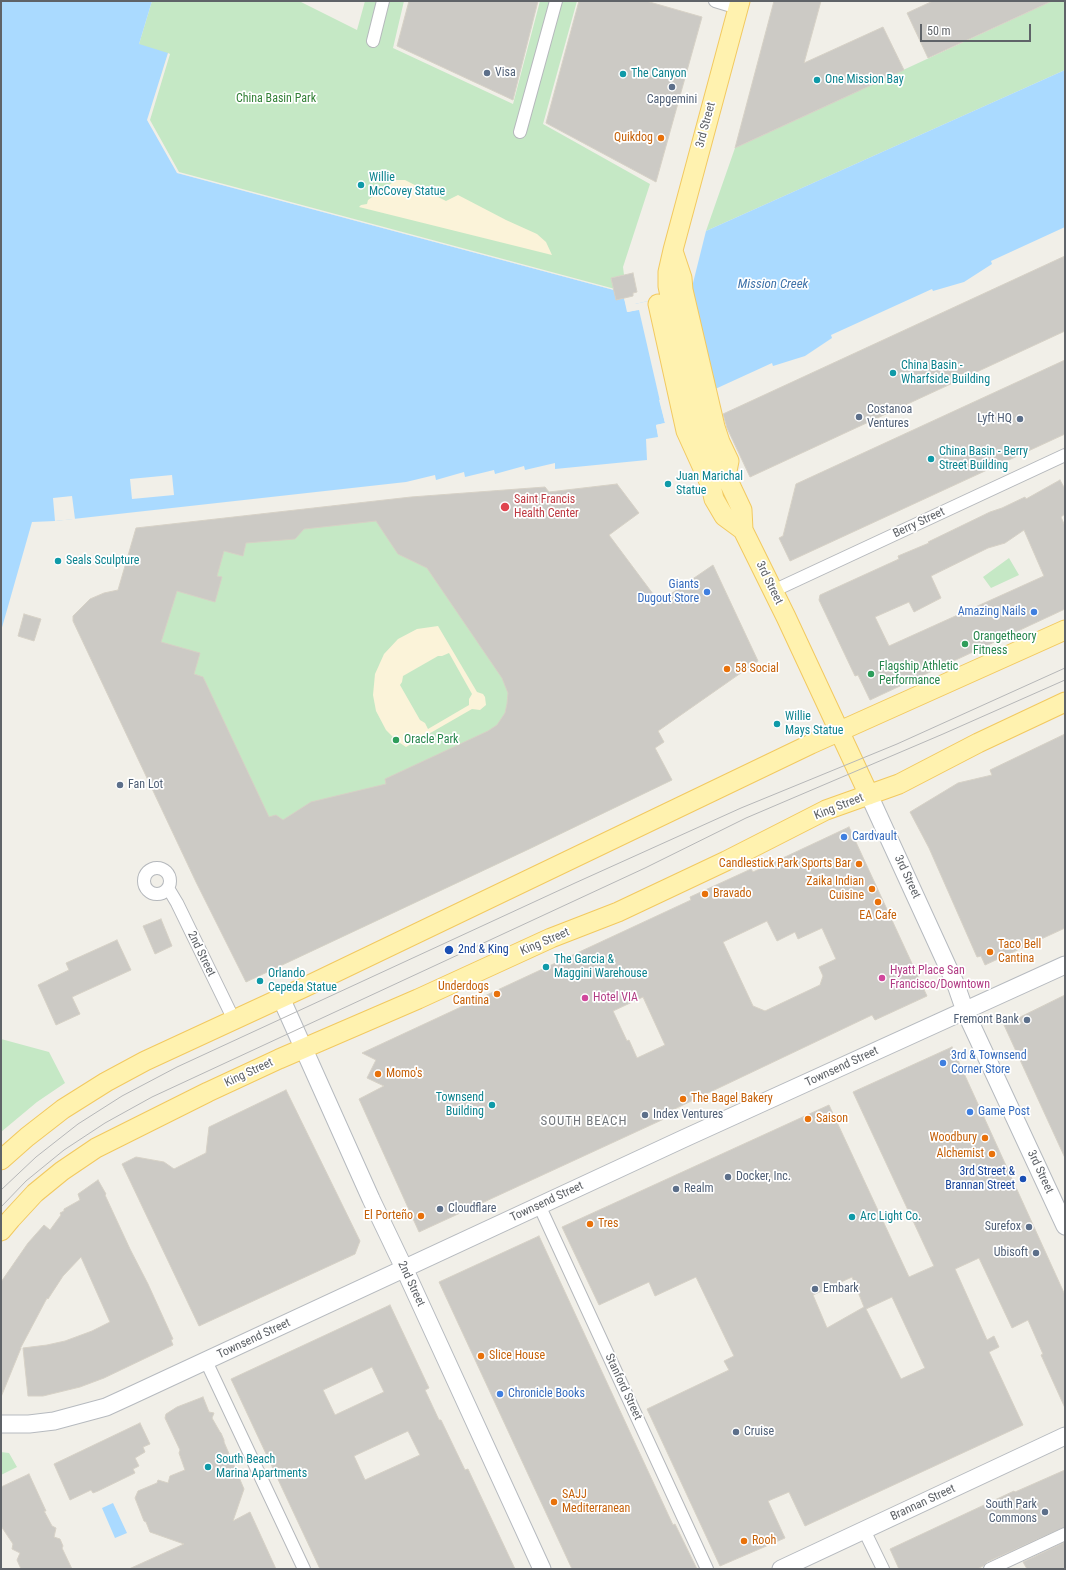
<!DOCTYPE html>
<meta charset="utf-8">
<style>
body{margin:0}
#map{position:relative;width:1066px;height:1570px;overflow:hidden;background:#f1efe8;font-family:"Roboto Condensed",sans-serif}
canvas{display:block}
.frame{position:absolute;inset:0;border:2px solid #5f6368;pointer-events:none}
.scale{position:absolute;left:920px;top:24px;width:111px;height:18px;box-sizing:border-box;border:2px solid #5f6368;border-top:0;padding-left:5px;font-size:12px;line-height:14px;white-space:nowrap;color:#5f6368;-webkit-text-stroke:3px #fff;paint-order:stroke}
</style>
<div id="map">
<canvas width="1066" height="1570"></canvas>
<div class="frame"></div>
<div class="scale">50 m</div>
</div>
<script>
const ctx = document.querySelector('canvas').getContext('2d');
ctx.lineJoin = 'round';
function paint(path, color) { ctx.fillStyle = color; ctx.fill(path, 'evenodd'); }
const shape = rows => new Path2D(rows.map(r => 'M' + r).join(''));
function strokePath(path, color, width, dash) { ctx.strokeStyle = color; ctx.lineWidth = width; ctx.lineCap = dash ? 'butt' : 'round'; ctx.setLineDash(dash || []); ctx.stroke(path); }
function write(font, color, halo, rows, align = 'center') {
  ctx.font = font + ' "Roboto Condensed",sans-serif'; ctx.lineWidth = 3.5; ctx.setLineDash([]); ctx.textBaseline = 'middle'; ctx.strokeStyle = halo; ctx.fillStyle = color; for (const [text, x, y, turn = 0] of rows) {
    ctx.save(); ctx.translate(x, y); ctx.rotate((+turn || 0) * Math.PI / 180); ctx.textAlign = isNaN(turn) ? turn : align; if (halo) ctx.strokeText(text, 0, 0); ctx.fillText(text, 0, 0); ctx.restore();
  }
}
paint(shape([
 [152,1,299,1,357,30,365,1,404,1,393,48,513,104,540,1,577,1,543,124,650,184,623,267,624,275,611,278,614,290,177,173,147,120,139,44],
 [1052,1,1065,1,1065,70,706,231,735,148],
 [515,498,672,780,529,849,246,982,234,956,139,677,176,543],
 [1009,558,1019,575,991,588,983,577],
 [1,1039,49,1052,65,1083,37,1102,1,1132],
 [1,1452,9,1453,17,1467,1,1475]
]), '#c5e8c5');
paint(shape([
 [396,180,405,180,446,201,458,195,506,220,537,234,546,242,552,255,359,207,361,205,367,204,368,200],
 [438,626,477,692,483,694,485,697,486,705,480,710,472,709,406,747,397,741,386,730,376,711,373,695,375,674,384,654,398,639,417,629],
 [449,653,472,694,469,699,469,705,428,729,425,723,420,720,400,685,402,682,403,676,438,656,442,656]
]), '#fbf3d9');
paint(shape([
 [1,1,152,1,139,44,168,53,148,120,178,173,614,290,624,298,628,312,636,310,635,304,691,291,706,231,1065,70,1065,227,991,261,992,264,964,282,933,291,932,289,831,335,832,338,805,356,773,366,772,363,713,390,712,388,659,400,665,423,656,425,658,437,646,439,647,460,555,469,555,463,525,470,524,466,495,474,494,470,465,477,464,472,436,480,435,475,406,482,55,521,32,522,1,631],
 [113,1503,127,1533,115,1538,102,1508]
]), '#aadaff');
paint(shape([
 [168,53,170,54,150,120,179,172,615,289,626,297,629,309,634,308,633,304,634,302,635,304,691,291,703,392,661,402,667,423,666,425,658,427,660,437,659,439,656,425,665,423,639,310,627,312,624,298,616,300,614,290,177,173,147,120],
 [172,475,174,495,132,499,130,479],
 [72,496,75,519,55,521,53,498]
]), '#f1efe8');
const building = shape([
 [409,1,538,1,513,100,397,46,409,1],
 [579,1,646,1,702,17,656,182,546,123,579,1],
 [774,1,821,1,804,63,883,27,904,70,735,148,774,1],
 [933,1,1052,1,928,58,907,13,933,1],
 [1065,256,1065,331,750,477,727,428,723,414,1065,256],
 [633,273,637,292,633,293,633,296,616,300,611,278,633,273],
 [1065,360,1065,434,790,561,779,538,783,536,796,484,1065,360],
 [1060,480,1065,489,1065,514,1061,517,1065,526,1065,609,870,700,858,675,855,676,819,600,820,595,899,559,898,556,929,543,928,542,990,512,1002,508,1025,497,1026,499,1060,480],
 [1024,530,1044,576,889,646,875,617,909,602,914,612,941,598,931,576,988,548,1005,543,1024,530],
 [617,484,639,513,609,535,659,602,713,565,758,661,658,731,664,742,655,748,672,780,529,849,246,982,196,882,73,621,73,616,90,599,104,593,118,590,136,528,411,497,545,487,549,492,617,484],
 [376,521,398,554,427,568,502,678,508,693,507,704,505,713,497,725,488,731,385,779,386,784,311,802,283,820,276,815,269,817,203,677,194,674,200,653,161,642,177,591,215,602,222,577,217,576,224,551,243,556,246,543,295,539,304,529,376,521],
 [24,614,41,619,34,641,18,636,24,614],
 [1065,734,1065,928,985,965,981,956,977,957,929,848,910,812,958,783,992,775,990,770,1065,734],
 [849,827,927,996,875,1020,872,1015,664,1114,666,1118,419,1232,359,1099,384,1086,367,1078,376,1060,362,1053,691,900,690,897,751,869,753,872,849,827],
 [767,921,777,941,795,932,798,939,822,928,836,959,819,967,823,976,820,985,765,1011,753,1006,723,942,767,921],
 [643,997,665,1045,637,1058,629,1040,627,1041,613,1011,643,997],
 [161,919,172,946,155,954,143,926,161,919],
 [117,940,131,970,72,997,80,1014,56,1025,38,985,69,970,66,963,117,940],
 [1065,995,1065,1158,1004,1025,1065,995],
 [952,1047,1065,1295,1065,1408,1041,1355,1043,1354,1028,1320,1012,1328,979,1258,955,1269,987,1340,994,1336,999,1347,989,1352,1023,1425,805,1526,789,1492,768,1501,785,1538,720,1566,647,1409,729,1370,724,1361,734,1356,696,1277,655,1296,649,1282,599,1305,562,1227,829,1105,909,1277,934,1266,853,1092,952,1047],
 [852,1277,864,1307,827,1328,813,1295,852,1277],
 [892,1297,925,1368,901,1379,866,1309,892,1297],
 [286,1090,360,1241,355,1254,199,1326,122,1164,136,1157,164,1162,174,1169,206,1153,209,1127,286,1090],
 [98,1180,106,1194,105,1195,130,1249,148,1284,173,1339,171,1340,173,1345,104,1378,80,1387,43,1396,28,1396,23,1348,47,1345,65,1341,92,1331,110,1322,81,1257,63,1276,48,1299,47,1298,20,1349,21,1348,1,1397,1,1282,28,1243,44,1225,50,1230,61,1215,60,1213,64,1211,64,1209,80,1200,78,1194,98,1180],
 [539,1236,673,1525,675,1524,697,1569,572,1569,439,1282,539,1236],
 [390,1305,429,1388,425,1390,439,1420,441,1420,465,1470,468,1469,515,1569,320,1569,231,1379,390,1305],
 [372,1367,384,1392,335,1415,323,1390,372,1367],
 [408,1431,420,1455,365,1480,354,1456,408,1431],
 [203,1397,209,1412,214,1413,212,1418,220,1432,221,1433,224,1440,224,1442,244,1489,233,1521,250,1512,276,1569,129,1569,184,1544,150,1532,146,1522,144,1521,135,1498,138,1491,157,1483,158,1480,168,1483,170,1476,185,1470,179,1453,180,1450,165,1418,166,1414,177,1407,203,1397],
 [140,1423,150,1444,143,1447,145,1452,135,1458,139,1466,133,1469,135,1473,98,1491,93,1493,91,1490,70,1500,54,1464,140,1423],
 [1065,1470,1065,1527,987,1562,983,1566,977,1569,899,1569,890,1549,1014,1491,1015,1492,1065,1470],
 [29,1474,46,1511,44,1511,52,1526,56,1528,54,1537,60,1539,63,1546,62,1548,72,1569,21,1569,17,1560,20,1553,12,1549,13,1544,1,1526,1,1487,29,1474],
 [1065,1542,1065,1569,1027,1569,1023,1562,1065,1542]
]);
paint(building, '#cccac5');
strokePath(building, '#d6d1c6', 1);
const street = shape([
 [715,1,738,8],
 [373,41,383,1],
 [520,132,556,1],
 [773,591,1065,455],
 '144 881a13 13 0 1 1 26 0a13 13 0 1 1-26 0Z',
 [168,888,177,903,234,1020],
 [539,1205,707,1569],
 [206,1361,304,1569],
 [864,1530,883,1569],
 [990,1569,1065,1534]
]);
const secondary = shape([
 [869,795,956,985,965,1011,1065,1226],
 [281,998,371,1199,404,1268,542,1569],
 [1,1424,29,1424,54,1421,106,1407,130,1396,685,1138,1065,965],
 [781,1569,1065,1436]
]);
const primary = shape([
 [740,1,673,250,668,272,668,286,698,429,705,446,714,463,726,476,742,510,743,530,786,617,869,795],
 [673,251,682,278,683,290,715,427,720,442,729,461,726,476],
 [658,304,686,431,711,486,714,499,724,516,743,530],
 [1,1160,27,1137,63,1109,106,1082,145,1061,305,987,811,744,1065,630],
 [1,1231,11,1219,35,1193,62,1171,96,1148,208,1092,279,1059,418,999,551,938,618,912,726,861,826,810,899,784,978,743,1065,702]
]);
strokePath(street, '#b5b8bc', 14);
strokePath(secondary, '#b6babf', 19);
strokePath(primary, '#f2c960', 21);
strokePath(street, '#fff', 12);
strokePath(secondary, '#fff', 17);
strokePath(primary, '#fff2af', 19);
strokePath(shape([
 [1,1190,36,1157,78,1124,122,1096,177,1067,575,883,741,808,897,744,1065,668],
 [1,1207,26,1181,64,1150,105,1123,152,1097,645,868,746,818,943,734,1065,680]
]), '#b6b7b8', 1);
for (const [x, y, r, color] of [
 [487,73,4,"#5c6f8a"],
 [623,74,4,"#0f9aa8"],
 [817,80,4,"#0f9aa8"],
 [672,87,4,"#5c6f8a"],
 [661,138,4,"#e8710a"],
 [361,185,4,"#0f9aa8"],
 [893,373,4,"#0f9aa8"],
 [859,417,4,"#5c6f8a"],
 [1020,419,4,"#5c6f8a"],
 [931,459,4,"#0f9aa8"],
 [668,484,4,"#0f9aa8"],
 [505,507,5,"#e0444e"],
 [58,561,4,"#0f9aa8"],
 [707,592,4,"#3f7fe0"],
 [1034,612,4,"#3f7fe0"],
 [965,644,4,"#2e9e5b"],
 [727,669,4,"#e8710a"],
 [871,674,4,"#2e9e5b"],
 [777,724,4,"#0f9aa8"],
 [396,740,4,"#2e9e5b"],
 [120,785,4,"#5c6f8a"],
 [844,837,4,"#3f7fe0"],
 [859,864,4,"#e8710a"],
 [872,889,4,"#e8710a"],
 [705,894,4,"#e8710a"],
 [878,902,4,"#e8710a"],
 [449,950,5,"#1a4fb4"],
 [990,952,4,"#e8710a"],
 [546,967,4,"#0f9aa8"],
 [882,978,4,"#d1479c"],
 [260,981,4,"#0f9aa8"],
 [497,994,4,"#e8710a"],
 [585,998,4,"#d1479c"],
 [1027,1020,4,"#5c6f8a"],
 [943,1063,4,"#3f7fe0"],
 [378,1074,4,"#e8710a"],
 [683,1099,4,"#e8710a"],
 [492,1105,4,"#0f9aa8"],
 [970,1112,4,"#3f7fe0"],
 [645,1115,4,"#5c6f8a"],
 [808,1119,4,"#e8710a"],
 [985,1138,4,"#e8710a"],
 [992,1154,4,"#e8710a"],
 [728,1177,4,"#5c6f8a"],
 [1023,1179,4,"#1a4fb4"],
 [676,1189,4,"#5c6f8a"],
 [440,1209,4,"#5c6f8a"],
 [421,1216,4,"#e8710a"],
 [852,1217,4,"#0f9aa8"],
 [590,1224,4,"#e8710a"],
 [1029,1227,4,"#5c6f8a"],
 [1036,1253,4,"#5c6f8a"],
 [815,1289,4,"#5c6f8a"],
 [481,1356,4,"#e8710a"],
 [500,1394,4,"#3f7fe0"],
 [736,1432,4,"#5c6f8a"],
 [208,1467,4,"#0f9aa8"],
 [554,1502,4,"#e8710a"],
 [1045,1512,4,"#5c6f8a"],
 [744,1541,4,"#e8710a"]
]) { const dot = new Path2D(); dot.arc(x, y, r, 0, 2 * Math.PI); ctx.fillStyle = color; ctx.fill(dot); strokePath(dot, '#fff', 1.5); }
write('12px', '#4e5e75', '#fff', [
 ["Visa",495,73],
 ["Capgemini",672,100,"center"],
 ["Costanoa",867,410],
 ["Ventures",867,424],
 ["Lyft HQ",1012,419,"right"],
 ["Fan Lot",128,785],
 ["Fremont Bank",1019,1020,"right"],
 ["Index Ventures",653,1115],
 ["Docker, Inc.",736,1177],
 ["Realm",684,1189],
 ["Cloudflare",448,1209],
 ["Surefox",1021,1227,"right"],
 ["Ubisoft",1028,1253,"right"],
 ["Embark",823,1289],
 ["Cruise",744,1432],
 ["South Park",1037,1505,"right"],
 ["Commons",1037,1519,"right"]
], 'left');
write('12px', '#0d838f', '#fff', [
 ["The Canyon",631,74],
 ["One Mission Bay",825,80],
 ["Willie",369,178],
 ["McCovey Statue",369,192],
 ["China Basin -",901,366],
 ["Wharfside Building",901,380],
 ["China Basin - Berry",939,452],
 ["Street Building",939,466],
 ["Juan Marichal",676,477],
 ["Statue",676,491],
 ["Seals Sculpture",66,561],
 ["Willie",785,717],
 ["Mays Statue",785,731],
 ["The Garcia &",554,960],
 ["Maggini Warehouse",554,974],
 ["Orlando",268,974],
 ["Cepeda Statue",268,988],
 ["Townsend",484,1098,"right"],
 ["Building",484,1112,"right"],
 ["Arc Light Co.",860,1217],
 ["South Beach",216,1460],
 ["Marina Apartments",216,1474]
], 'left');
write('12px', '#348238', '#fff', [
 ["China Basin Park",276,99]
]);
write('12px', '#5f6368', '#fff', [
 ["3rd Street",706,125,-75],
 ["Berry Street",919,523,-25],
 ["3rd Street",769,583,64],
 ["King Street",839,807,-22],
 ["3rd Street",907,877,65],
 ["King Street",545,942,-23],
 ["2nd Street",201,954,64],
 ["Townsend Street",842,1067,-25],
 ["King Street",249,1073,-25],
 ["3rd Street",1040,1172,65],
 ["Townsend Street",547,1202,-25],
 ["2nd Street",411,1284,65],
 ["Townsend Street",254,1339,-25],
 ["Stanford Street",623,1387,65],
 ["Brannan Street",923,1503,-25]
]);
write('12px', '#c56008', '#fff', [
 ["Quikdog",653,138,"right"],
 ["58 Social",735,669],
 ["Candlestick Park Sports Bar",851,864,"right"],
 ["Zaika Indian",864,882,"right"],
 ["Cuisine",864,896,"right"],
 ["Bravado",713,894],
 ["EA Cafe",878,916,"center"],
 ["Taco Bell",998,945],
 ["Cantina",998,959],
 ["Underdogs",489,987,"right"],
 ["Cantina",489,1001,"right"],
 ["Momo's",386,1074],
 ["The Bagel Bakery",691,1099],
 ["Saison",816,1119],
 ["Woodbury",977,1138,"right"],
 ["Alchemist",984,1154,"right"],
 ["El Porteño",413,1216,"right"],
 ["Tres",598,1224],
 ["Slice House",489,1356],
 ["SAJJ",562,1495],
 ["Mediterranean",562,1509],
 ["Rooh",752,1541]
], 'left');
write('12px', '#be3a42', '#fff', [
 ["Saint Francis",514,500],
 ["Health Center",514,514]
], 'left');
write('12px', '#366cbe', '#fff', [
 ["Giants",699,585,"right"],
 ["Dugout Store",699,599,"right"],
 ["Amazing Nails",1026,612,"right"],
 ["Cardvault",852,837],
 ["3rd & Townsend",951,1056],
 ["Corner Store",951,1070],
 ["Game Post",978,1112],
 ["Chronicle Books",508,1394]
], 'left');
write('12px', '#27864d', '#fff', [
 ["Orangetheory",973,637],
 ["Fitness",973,651],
 ["Flagship Athletic",879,667],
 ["Performance",879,681],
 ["Oracle Park",404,740]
], 'left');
write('12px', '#164399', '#fff', [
 ["2nd & King",458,950],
 ["3rd Street &",1015,1172,"right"],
 ["Brannan Street",1015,1186,"right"]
], 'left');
write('12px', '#b23c85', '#fff', [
 ["Hyatt Place San",890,971],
 ["Francisco/Downtown",890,985],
 ["Hotel VIA",593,998]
], 'left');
write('italic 13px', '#4174aa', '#fff', [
 ["Mission Creek",773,285]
]);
ctx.letterSpacing = '1px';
write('13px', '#70757a', '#fff', [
 ["SOUTH BEACH",584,1122]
]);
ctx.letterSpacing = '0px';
</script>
